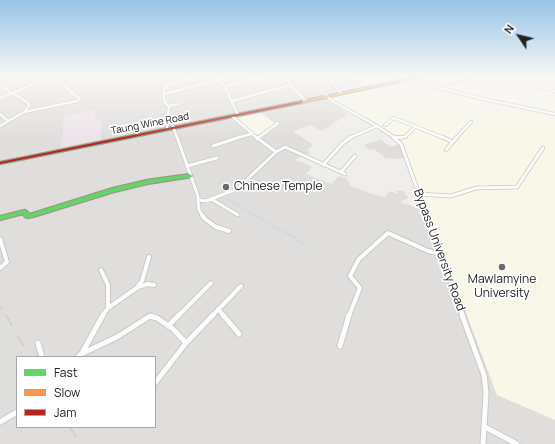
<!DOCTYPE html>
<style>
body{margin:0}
#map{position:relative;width:555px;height:444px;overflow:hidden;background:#f0eeeb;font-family:Manrope,sans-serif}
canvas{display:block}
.legend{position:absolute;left:16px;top:356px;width:140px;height:72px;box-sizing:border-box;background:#fff;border:1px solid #a7a7a7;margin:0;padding:5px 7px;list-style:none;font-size:12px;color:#222}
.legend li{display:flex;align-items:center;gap:8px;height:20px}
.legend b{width:20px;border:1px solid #a7a7a7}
.north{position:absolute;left:499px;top:16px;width:40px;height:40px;-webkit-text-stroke:3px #fff;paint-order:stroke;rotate:305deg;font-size:11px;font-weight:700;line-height:16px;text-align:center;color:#222}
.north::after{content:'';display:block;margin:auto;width:14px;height:18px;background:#222;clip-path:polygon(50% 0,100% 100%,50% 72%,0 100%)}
</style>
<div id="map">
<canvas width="555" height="444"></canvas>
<ul class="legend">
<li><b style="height:5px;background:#63d668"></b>Fast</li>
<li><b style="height:5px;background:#ff974d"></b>Slow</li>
<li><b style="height:5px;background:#b3261e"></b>Jam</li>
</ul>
<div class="north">N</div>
</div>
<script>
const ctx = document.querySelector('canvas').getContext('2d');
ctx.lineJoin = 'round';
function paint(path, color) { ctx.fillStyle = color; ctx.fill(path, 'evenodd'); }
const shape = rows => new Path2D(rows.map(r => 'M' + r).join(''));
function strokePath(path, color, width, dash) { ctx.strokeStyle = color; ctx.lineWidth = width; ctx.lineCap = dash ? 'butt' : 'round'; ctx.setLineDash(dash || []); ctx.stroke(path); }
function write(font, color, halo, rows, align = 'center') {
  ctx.font = font + ' Manrope,sans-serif'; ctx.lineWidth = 3.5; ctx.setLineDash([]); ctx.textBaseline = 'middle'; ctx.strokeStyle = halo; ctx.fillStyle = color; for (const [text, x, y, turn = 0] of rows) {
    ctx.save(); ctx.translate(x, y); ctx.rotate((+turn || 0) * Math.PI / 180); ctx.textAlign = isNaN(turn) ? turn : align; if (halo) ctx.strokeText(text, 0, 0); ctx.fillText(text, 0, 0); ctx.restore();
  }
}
paint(shape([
 [0,77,347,77,351,81,359,80,364,84,322,94,348,114,322,131,310,125,293,131,313,145,307,150,310,153,304,158,300,156,296,160,312,167,306,174,331,184,339,176,347,179,351,186,375,195,386,197,389,191,398,194,397,191,404,191,408,198,400,202,423,210,435,209,414,153,401,159,386,158,374,149,369,150,364,145,380,140,391,147,415,139,463,77,555,77,555,444,0,444],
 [17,357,155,357,155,427,17,427]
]), '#dfdedc');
paint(shape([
 [95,110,95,117,101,120,101,139,61,147,64,116]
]), '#ede4e9');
paint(shape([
 [427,77,555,77,555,420,497,395,401,140,330,97],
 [261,112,278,126,260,139,243,125,238,117]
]), '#f8f7e8');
paint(shape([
 [231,177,241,184,226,195,204,202,196,196,194,187],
 [0,316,23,357,17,357,17,409,0,418]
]), '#dededc');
strokePath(shape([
 [226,199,293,237,305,246]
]), '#bfdbe3', 1);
paint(shape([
 [470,77,474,80,445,86,441,84]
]), '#d7d4d2');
const streetFar3 = shape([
 [156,77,168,85],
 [216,77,225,87,237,113],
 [288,77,290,85,306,101],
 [310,77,315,81],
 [328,77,340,92],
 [506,77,555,91],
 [403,79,483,99,555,114],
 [0,85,28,103,29,106,24,112,0,126],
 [225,87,263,77],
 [164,94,218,80],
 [326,95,334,102,377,126,395,138],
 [0,98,46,79],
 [232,101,290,85],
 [178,104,169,106,166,104,164,100,164,89,168,85,192,77],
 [24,112,77,101,80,99,58,81],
 [0,114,8,121],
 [232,116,257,138],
 [385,125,394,118,444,138],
 [173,126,177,138],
 [167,128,169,106],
 [237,138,251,134],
 [258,138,278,123],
 [349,138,377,126],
 [395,138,405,137,415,127],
 [456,138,471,122]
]);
const streetFar2 = shape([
 [177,137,198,196,198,200,206,201,237,189,276,152,256,137],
 [393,137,401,144,427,216],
 [442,137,453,142],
 [395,138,401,137],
 [257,139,259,137],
 [213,146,240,137],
 [446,150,457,137],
 [276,152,285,147,345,174],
 [323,165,343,143,351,137],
 [187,166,217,158],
 [341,172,355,156],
 [419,194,451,196,476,188,517,187,543,148],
 [198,200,199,210,203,216],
 [213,200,238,215]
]);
const streetFar1 = shape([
 [202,215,205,219,216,227,229,231],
 [427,215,463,316],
 [0,239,7,262,0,268],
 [101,270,108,285,108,308,102,316],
 [138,286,142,281,149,257],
 [108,308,138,287,148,284,154,285],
 [218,309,224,316],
 [178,316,211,283],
 [212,316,241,286],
 [349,316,360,288,350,276,359,259,388,233,428,251,441,254]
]);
const street = shape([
 [223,315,239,334],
 [462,315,484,375,486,393,483,444],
 [168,326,179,315],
 [38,343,42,357],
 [340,346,349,315],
 [82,353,103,315],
 [78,357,81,354,117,337,150,316,157,318,173,329,186,343],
 [155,383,186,343,213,315],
 [0,422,17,412],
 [485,427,517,444]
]);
const fast = shape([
 [190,174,192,176,192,177,147,184,114,192,33,217,27,218,25,217,23,214,0,220,0,216,25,210,27,211,29,214,33,213,113,188,147,180,190,174]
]);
const slow = shape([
 [415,77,422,77,301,103,299,102,301,101,415,77]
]);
const jam = shape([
 [301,101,302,101,302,103,0,164,0,162,301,101]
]);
strokePath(streetFar3, '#c9c8c7', 4);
strokePath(streetFar2, '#c9c8c7', 4.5);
strokePath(streetFar1, '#c9c8c7', 6);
strokePath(street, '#c9c8c7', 7);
strokePath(fast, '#999a82', 2.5);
strokePath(slow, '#999a82', 2.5);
strokePath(jam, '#999a82', 2.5);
strokePath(streetFar3, '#fdfcfc', 2.5);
strokePath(streetFar2, '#fdfcfc', 3);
strokePath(streetFar1, '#fdfcfc', 4);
strokePath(street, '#fdfcfc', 5);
paint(fast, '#63d668');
paint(slow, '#ff974d');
paint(jam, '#b3261e');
strokePath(shape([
 [0,305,6,316]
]), '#ccc', 1, [5.5, 5.5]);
strokePath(shape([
 [6,315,30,357],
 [70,427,80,444]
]), '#ccc', 1.5, [12, 12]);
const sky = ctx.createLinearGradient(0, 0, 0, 139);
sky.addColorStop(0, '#97c4e6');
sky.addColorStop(0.55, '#f8f7f6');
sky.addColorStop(1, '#f8f7f600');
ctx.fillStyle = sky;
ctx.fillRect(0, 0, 555, 139);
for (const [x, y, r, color] of [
 [226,187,4,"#6a6968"],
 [502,267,4,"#6a6968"]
]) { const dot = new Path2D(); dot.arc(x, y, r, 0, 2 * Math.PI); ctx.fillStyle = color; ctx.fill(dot); strokePath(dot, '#fff', 1.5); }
write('10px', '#222', '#fff', [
 ["Taung Wine Road",150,124,-11]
]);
write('12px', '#222', '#fff', [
 ["Chinese Temple",234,187],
 ["Mawlamyine",502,280,"center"],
 ["University",502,294,"center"]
], 'left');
write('12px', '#222', '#fff', [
 ["Bypass University Road",439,250,70]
]);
</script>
